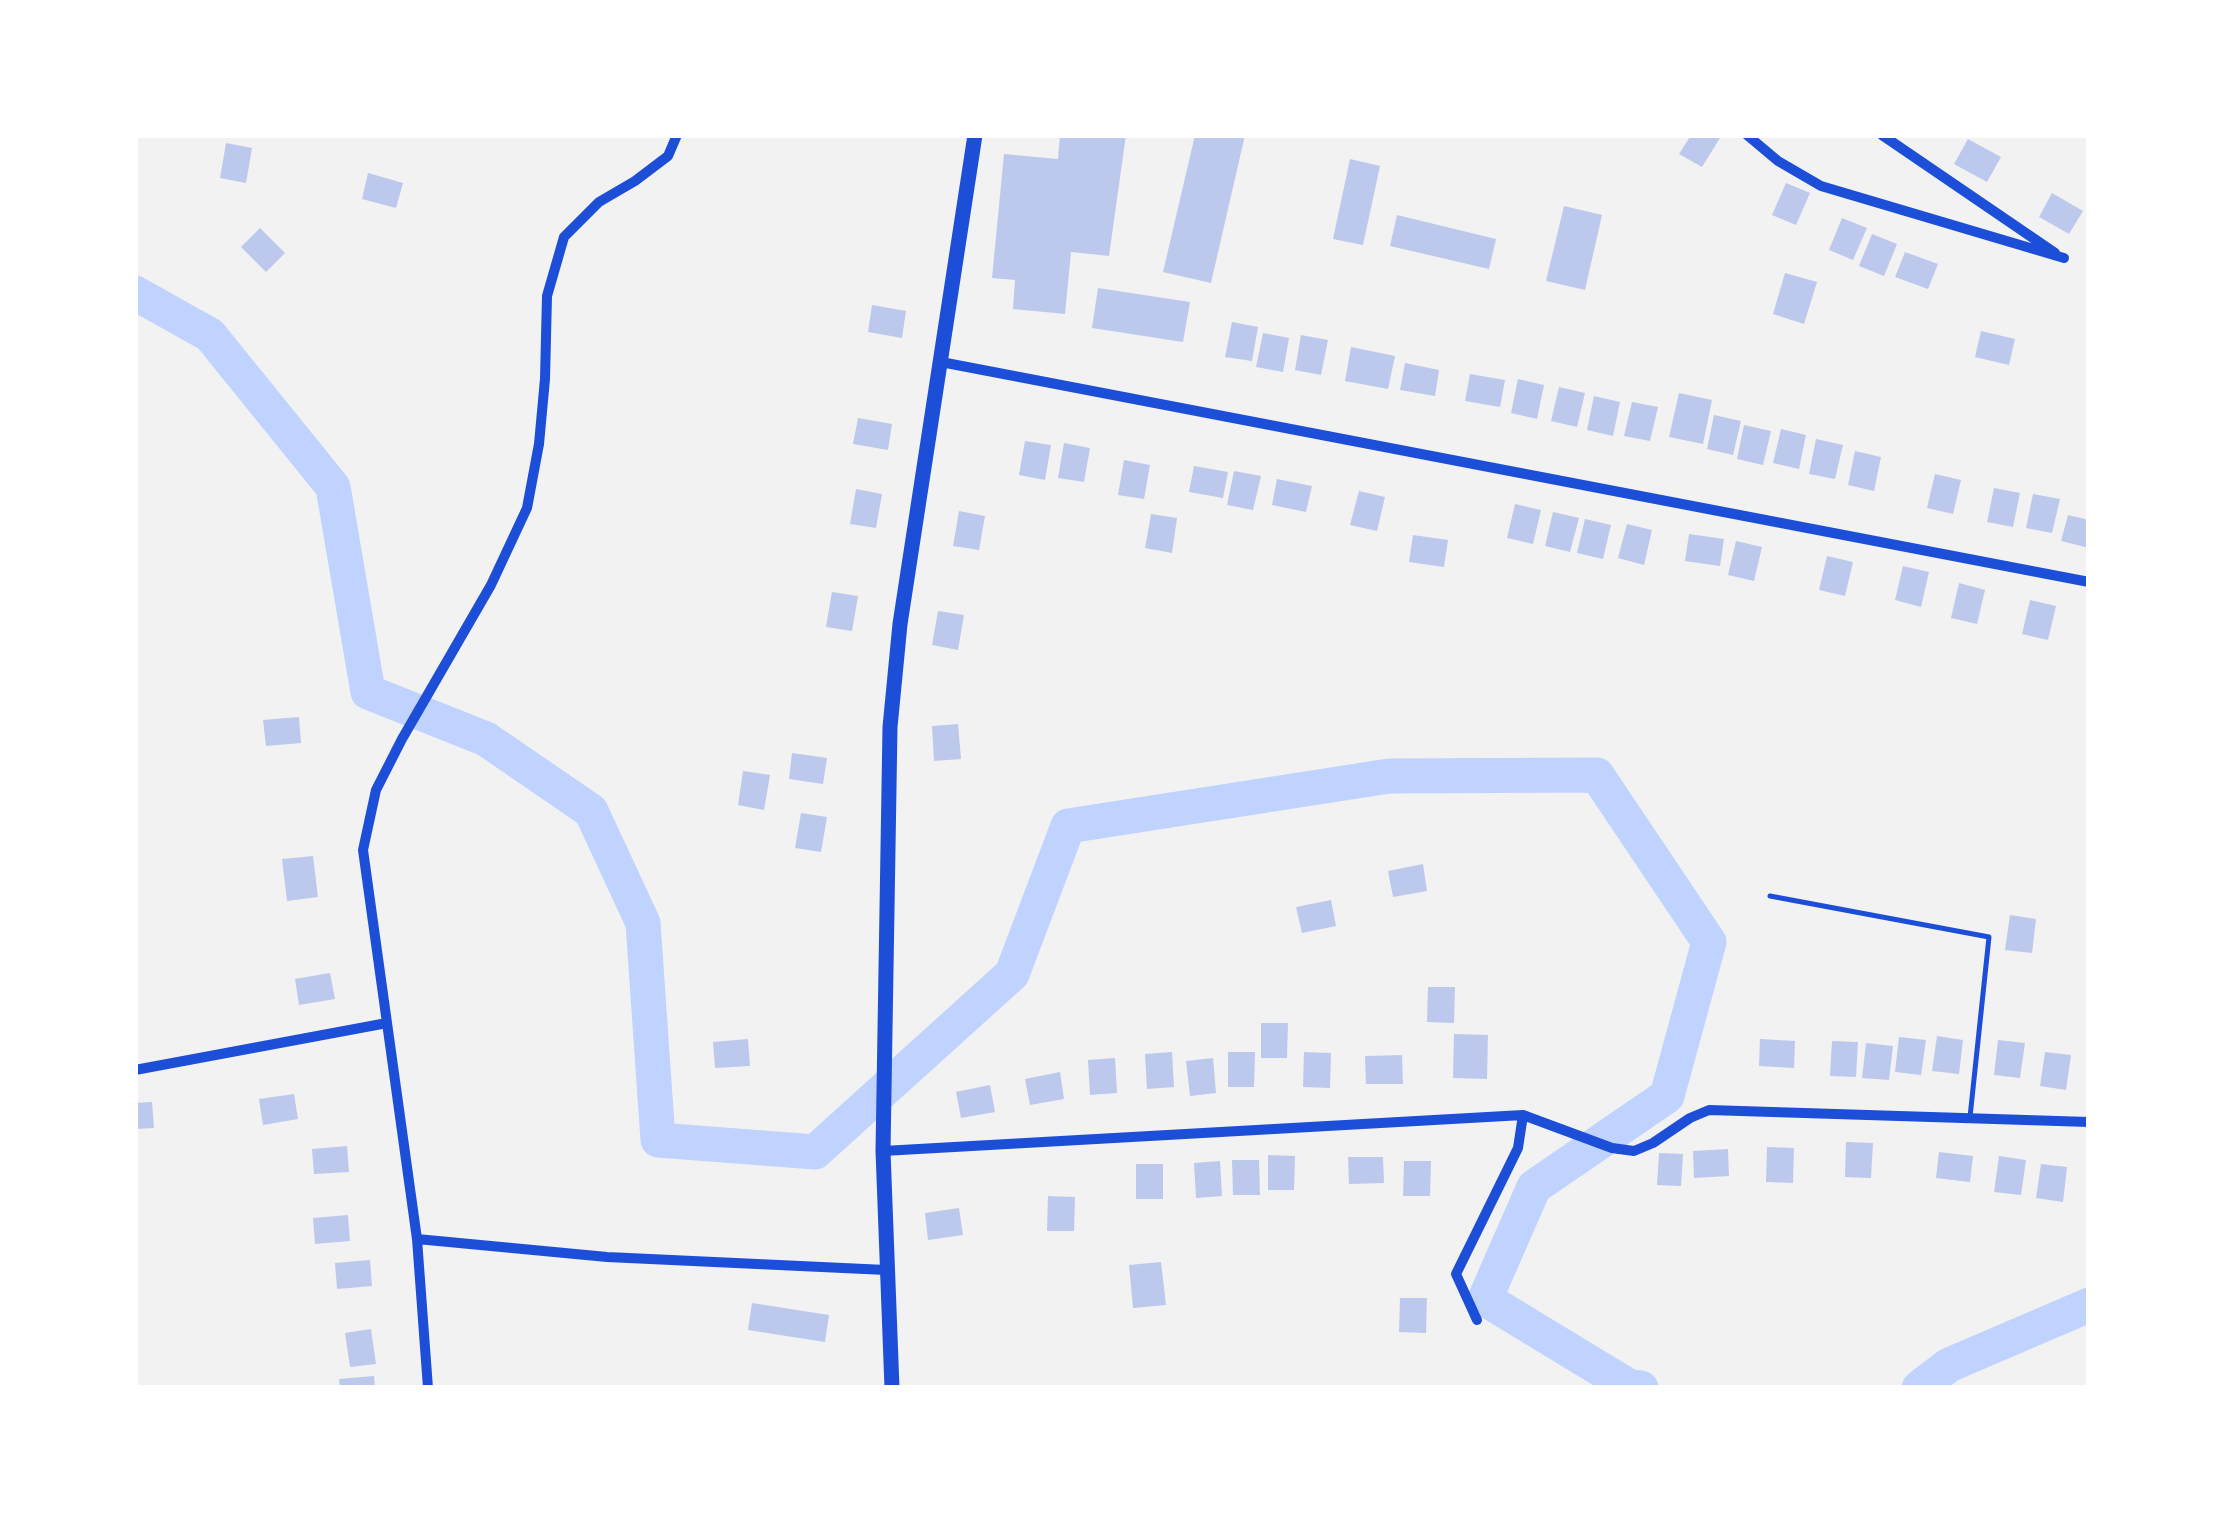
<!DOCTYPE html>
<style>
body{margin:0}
#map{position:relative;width:2224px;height:1523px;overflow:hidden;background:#f2f2f2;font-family:Arial,sans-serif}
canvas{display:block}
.frame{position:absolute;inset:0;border:138px solid #fff;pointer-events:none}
</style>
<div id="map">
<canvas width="2224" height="1523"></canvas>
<div class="frame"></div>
</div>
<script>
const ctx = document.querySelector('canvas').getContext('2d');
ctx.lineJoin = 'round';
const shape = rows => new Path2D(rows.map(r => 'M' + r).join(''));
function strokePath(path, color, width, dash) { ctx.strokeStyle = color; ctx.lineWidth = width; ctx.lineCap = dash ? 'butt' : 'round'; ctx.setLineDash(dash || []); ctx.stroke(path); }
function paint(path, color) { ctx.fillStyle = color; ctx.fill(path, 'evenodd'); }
strokePath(shape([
 [135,293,210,335,333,487,368,692,486,739,591,811,643,923,658,1140,815,1152,1012,974,1068,826,1389,776,1597,775,1709,942,1667,1096,1534,1187,1485,1299,1630,1387,1641,1388],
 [1919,1388,1949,1365,2089,1305]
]), '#bfd3fe', 35);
paint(shape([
 [1060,135,1126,135,1109,256,1071,252,1065,314,1013,309,1015,280,992,278,1004,154,1058,159],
 [1195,135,1245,135,1211,283,1163,272],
 [1691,135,1720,138,1702,167,1679,154],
 [1968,139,2001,157,1987,182,1954,164],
 [226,143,252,148,246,183,220,178],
 [1350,159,1380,166,1363,245,1333,239],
 [368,173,403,183,396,208,362,199],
 [1786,183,1810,193,1796,225,1772,215],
 [2052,193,2083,211,2069,234,2039,217],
 [1564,206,1602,215,1585,290,1546,281],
 [1397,215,1496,239,1489,269,1390,246],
 [1842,218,1867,228,1853,260,1829,250],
 [260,228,285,253,266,272,241,247],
 [1872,234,1897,244,1884,276,1859,266],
 [1905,252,1938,264,1928,289,1895,277],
 [1785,273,1817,282,1804,324,1773,314],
 [1098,288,1190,302,1183,342,1092,328],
 [872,305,906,311,902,338,868,332],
 [1232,322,1258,327,1252,361,1225,357],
 [1981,331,2015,339,2009,365,1975,357],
 [1263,333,1289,338,1283,372,1256,367],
 [1301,335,1328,340,1321,375,1295,370],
 [1351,347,1395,356,1388,389,1345,381],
 [1405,363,1439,370,1435,396,1400,390],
 [1470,374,1505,380,1500,407,1465,401],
 [1518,379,1544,385,1537,419,1511,413],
 [1559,387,1585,393,1577,427,1551,421],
 [1679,393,1712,400,1703,444,1669,437],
 [1594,396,1620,402,1613,436,1587,430],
 [1632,402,1658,407,1650,441,1624,436],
 [1714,415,1741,421,1733,455,1707,449],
 [858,418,892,424,888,450,853,444],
 [1744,425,1771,431,1763,465,1737,459],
 [1781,429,1806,435,1799,469,1773,463],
 [1816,439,1843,445,1835,479,1809,474],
 [1025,441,1051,445,1045,480,1019,475],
 [1064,443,1090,448,1084,482,1058,478],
 [1855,451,1881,457,1874,491,1848,485],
 [1124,460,1150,465,1144,499,1118,495],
 [1194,466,1228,472,1223,498,1189,492],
 [1234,471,1261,476,1253,510,1227,505],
 [1935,474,1961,480,1953,514,1927,508],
 [1277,479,1312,486,1306,512,1272,505],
 [1994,488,2020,493,2013,527,1987,522],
 [856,489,882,494,876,528,850,524],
 [1359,491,1385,497,1377,531,1350,525],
 [2033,494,2060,499,2052,533,2026,528],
 [1515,504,1541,510,1533,544,1507,538],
 [959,511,985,516,979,550,953,546],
 [1553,512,1579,518,1570,552,1545,546],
 [1151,514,1177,518,1172,553,1145,548],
 [2068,515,2089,520,2089,548,2061,541],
 [1585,519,1611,525,1603,559,1577,553],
 [1627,524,1652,530,1644,565,1618,558],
 [1689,534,1724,539,1720,566,1685,561],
 [1413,535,1448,540,1444,567,1409,562],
 [1736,541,1762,547,1754,581,1728,575],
 [1827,556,1853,562,1845,596,1819,590],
 [1903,566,1929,572,1921,607,1895,600],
 [1959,583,1985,590,1977,624,1951,618],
 [832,592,858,596,852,631,826,627],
 [2030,600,2056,606,2048,640,2022,634],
 [938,611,964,615,958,650,932,645],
 [299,717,301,743,266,746,263,720],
 [958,724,961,759,934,761,932,726],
 [792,753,827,758,823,784,789,779],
 [743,771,770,775,764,810,738,805],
 [801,813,827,817,821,852,795,848],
 [313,856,318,897,287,901,282,859],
 [1423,864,1427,891,1393,897,1388,871],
 [1331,900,1336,926,1302,933,1296,907],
 [2010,915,2036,919,2032,953,2005,950],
 [330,973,335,999,299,1005,295,979],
 [1428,987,1455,987,1454,1023,1427,1022],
 [1261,1023,1288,1023,1287,1058,1261,1058],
 [1454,1034,1488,1035,1487,1079,1453,1078],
 [1937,1036,1963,1040,1959,1074,1932,1071],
 [1899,1037,1926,1040,1921,1075,1895,1072],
 [748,1039,750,1066,715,1068,713,1042],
 [1760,1039,1795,1041,1794,1068,1759,1066],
 [1998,1040,2025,1043,2020,1078,1994,1075],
 [1832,1041,1858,1042,1856,1077,1830,1076],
 [1866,1043,1893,1046,1889,1080,1862,1078],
 [1172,1052,1174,1087,1147,1089,1145,1054],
 [1228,1052,1255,1052,1254,1087,1228,1087],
 [1304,1052,1331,1053,1330,1088,1303,1087],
 [2045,1052,2071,1055,2066,1090,2040,1086],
 [1402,1055,1403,1084,1366,1084,1365,1056],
 [1115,1058,1117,1093,1090,1095,1088,1060],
 [1213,1058,1216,1093,1190,1096,1186,1061],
 [1060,1072,1064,1099,1030,1105,1025,1079],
 [990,1085,995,1112,961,1118,956,1092],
 [294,1094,298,1119,263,1125,259,1099],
 [152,1102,154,1128,135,1129,135,1103],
 [1846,1142,1873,1143,1871,1178,1845,1177],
 [347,1146,349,1172,314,1174,312,1149],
 [1767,1147,1794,1148,1793,1183,1766,1182],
 [1728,1149,1729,1176,1694,1178,1693,1151],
 [1939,1152,1973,1156,1970,1182,1936,1178],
 [1659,1153,1683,1154,1681,1186,1657,1185],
 [1268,1155,1295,1156,1294,1190,1268,1190],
 [1999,1156,2026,1160,2021,1195,1994,1192],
 [1348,1157,1383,1157,1384,1183,1349,1184],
 [1232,1160,1259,1160,1260,1195,1233,1195],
 [1220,1161,1222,1196,1196,1198,1194,1163],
 [1404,1161,1431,1161,1430,1196,1403,1196],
 [1136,1164,1163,1164,1163,1199,1136,1199],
 [2041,1164,2067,1167,2063,1202,2036,1198],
 [1048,1196,1075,1197,1074,1231,1047,1231],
 [959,1208,963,1235,928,1240,925,1213],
 [348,1215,350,1241,315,1244,313,1218],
 [370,1260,372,1286,337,1289,335,1263],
 [1161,1262,1166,1305,1133,1308,1129,1265],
 [1400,1298,1427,1298,1426,1333,1399,1332],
 [752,1303,829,1315,825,1342,748,1330],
 [371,1329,376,1364,350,1367,345,1333],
 [374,1376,375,1388,340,1388,339,1379]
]), '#bdc9ec');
strokePath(shape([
 [1770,896,1989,937,1970,1117]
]), '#1d4ed8', 5);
strokePath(shape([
 [677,135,668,156,635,181,599,202,564,237,547,296,545,379,539,444,527,508,491,585,402,739,376,790,363,850,417,1239,607,1257,886,1270],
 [1747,135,1778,161,1821,186,2064,258],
 [1882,135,2055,253],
 [941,362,2089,582],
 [135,1070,387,1023],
 [1523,1115,1612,1148,1634,1151,1653,1143,1690,1118,1709,1110,2089,1122],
 [883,1151,1523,1115,1518,1148,1456,1274,1477,1320],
 [417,1239,428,1388]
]), '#1d4ed8', 10);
strokePath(shape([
 [892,1388,883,1151,890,727,900,624,975,135]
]), '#1d4ed8', 15);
</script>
